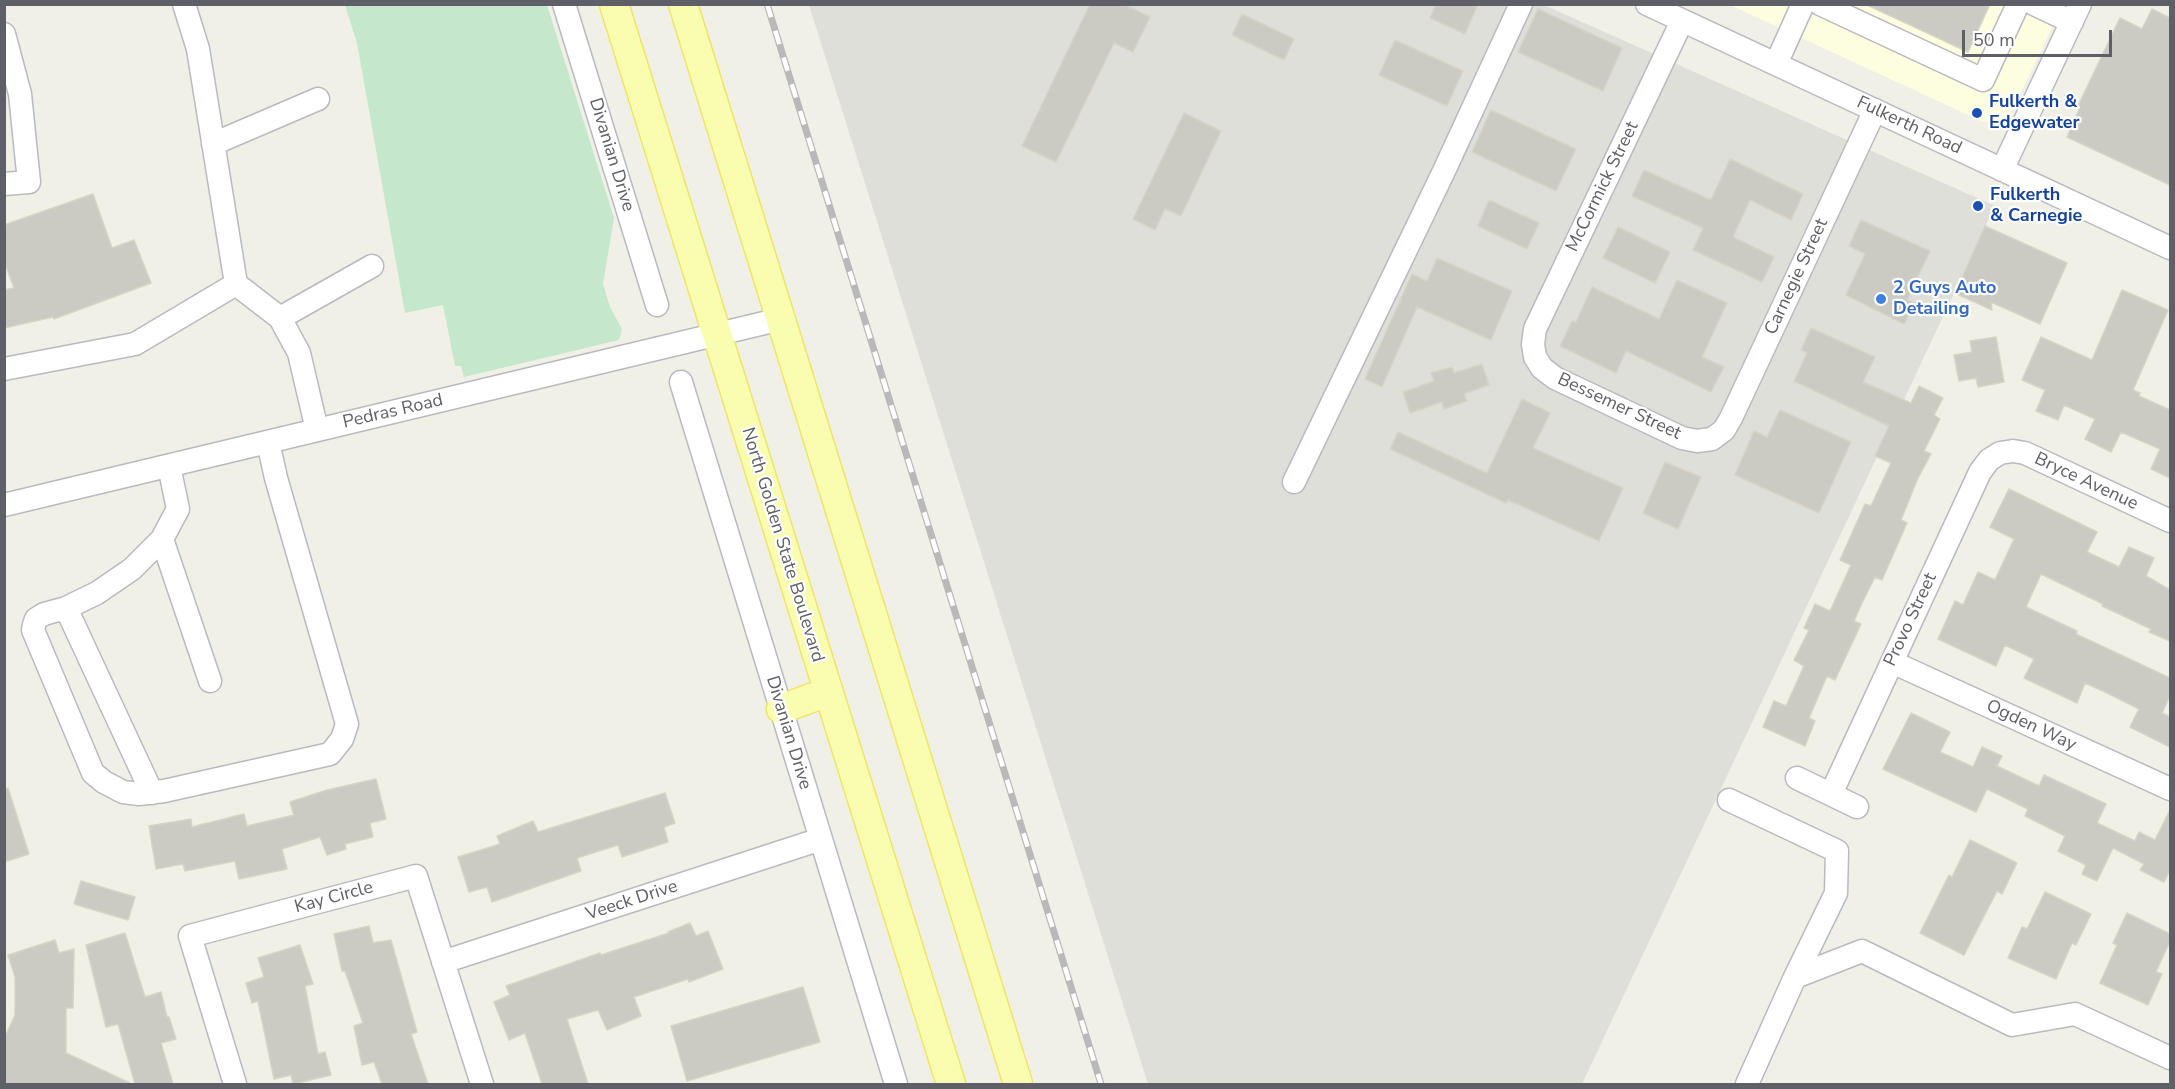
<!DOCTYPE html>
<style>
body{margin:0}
#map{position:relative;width:2175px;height:1089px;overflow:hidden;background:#f0f0e7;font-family:"Nunito Sans",sans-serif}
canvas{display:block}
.frame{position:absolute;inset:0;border:6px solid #5f6067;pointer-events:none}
.scale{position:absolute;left:1962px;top:30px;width:150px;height:27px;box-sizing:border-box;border:3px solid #5f6067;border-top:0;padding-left:8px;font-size:18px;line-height:21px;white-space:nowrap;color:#5f6067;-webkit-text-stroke:4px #fff;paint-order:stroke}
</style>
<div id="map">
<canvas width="2175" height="1089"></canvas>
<div class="frame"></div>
<div class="scale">50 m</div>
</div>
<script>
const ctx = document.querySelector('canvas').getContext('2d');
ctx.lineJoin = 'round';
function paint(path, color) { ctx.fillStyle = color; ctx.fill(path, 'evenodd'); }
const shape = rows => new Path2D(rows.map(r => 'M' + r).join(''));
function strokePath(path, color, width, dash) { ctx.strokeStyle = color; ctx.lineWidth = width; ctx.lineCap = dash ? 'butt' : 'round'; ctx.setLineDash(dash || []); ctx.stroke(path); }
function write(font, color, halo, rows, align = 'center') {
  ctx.font = font + ' "Nunito Sans",sans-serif'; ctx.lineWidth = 4.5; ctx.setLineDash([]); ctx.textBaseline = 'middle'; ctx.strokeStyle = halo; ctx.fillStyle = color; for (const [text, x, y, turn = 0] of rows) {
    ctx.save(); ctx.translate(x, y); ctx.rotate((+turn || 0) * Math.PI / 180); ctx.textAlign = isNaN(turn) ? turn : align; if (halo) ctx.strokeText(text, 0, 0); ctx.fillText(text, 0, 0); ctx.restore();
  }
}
paint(shape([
 [1730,5,2063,5,2010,115,1999,122,1990,123,1981,121]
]), '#fdfddf');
paint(shape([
 [809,5,1544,5,1995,206,1582,1084,1148,1084]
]), '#dfdfd9');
paint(shape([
 [345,5,547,5,614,218,603,284,610,307,622,329,619,340,464,377,461,366,455,366,443,305,405,313,357,43]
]), '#c5e7cc');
const building = shape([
 [1090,4,1123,4,1150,17,1133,52,1114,43,1056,162,1022,146,1090,4],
 [1436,4,1478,4,1465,34,1430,18,1436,4],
 [1865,4,1990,4,1968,52,1865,4],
 [1538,9,1622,48,1603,91,1518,52,1538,9],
 [2152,9,2170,18,2170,185,2067,137,2079,110,2077,108,2120,18,2142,29,2152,9],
 [1242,14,1294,39,1284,60,1232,35,1242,14],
 [1395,40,1463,71,1447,106,1379,75,1395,40],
 [1491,110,1576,149,1556,191,1472,152,1491,110],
 [1184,113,1221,131,1181,216,1165,209,1155,230,1133,219,1184,113],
 [1730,159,1803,194,1791,220,1750,200,1733,237,1774,257,1762,282,1693,250,1703,228,1632,196,1644,170,1711,200,1730,159],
 [93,194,112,248,134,240,151,283,54,319,53,317,4,328,4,290,14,288,4,261,4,225,93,194],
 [1489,200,1539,223,1527,249,1478,226,1489,200],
 [1861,220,1930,251,1907,300,1915,303,1904,324,1846,295,1865,254,1849,246,1861,220],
 [1985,226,2067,263,2040,324,1991,302,1992,310,1955,293,1985,226],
 [1618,227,1670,252,1655,283,1603,258,1618,227],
 [1437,258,1512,291,1491,340,1417,307,1382,387,1365,379,1412,274,1427,281,1437,258],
 [1677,280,1727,303,1702,357,1724,367,1711,392,1626,351,1616,373,1560,346,1572,321,1576,322,1592,287,1659,319,1677,280],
 [2122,290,2168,310,2133,390,2140,393,2139,396,2170,410,2170,478,2151,469,2160,449,2121,432,2111,452,2085,439,2095,419,2064,405,2058,420,2036,411,2045,390,2022,380,2041,337,2092,360,2122,290],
 [1811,328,1875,357,1863,382,1911,403,1919,386,1943,398,1934,415,1940,419,1924,451,1931,454,1918,478,1901,520,1907,523,1882,580,1875,577,1862,603,1854,621,1861,624,1835,680,1827,676,1809,718,1815,721,1805,746,1763,727,1774,701,1786,706,1804,666,1794,660,1809,630,1804,628,1815,604,1830,611,1851,565,1840,560,1865,504,1871,506,1891,463,1875,456,1889,426,1794,381,1807,353,1801,350,1811,328],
 [1996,337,2004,382,1978,387,1976,378,1959,381,1954,355,1972,352,1970,341,1996,337],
 [1482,364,1489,385,1464,394,1467,401,1444,409,1442,402,1410,413,1403,392,1434,381,1431,373,1452,367,1454,373,1482,364],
 [1522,399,1550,413,1533,448,1623,488,1599,541,1508,500,1506,503,1390,449,1398,432,1487,473,1522,399],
 [1780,410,1851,442,1819,513,1735,475,1754,431,1767,437,1780,410],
 [1665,462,1701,477,1678,529,1643,513,1665,462],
 [2009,489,2097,532,2087,552,2119,567,2129,547,2154,558,2146,576,2170,590,2170,641,2149,632,2151,629,2102,606,2103,604,2041,574,2026,607,2077,631,2076,634,2170,678,2170,696,2162,713,2170,717,2170,747,2130,727,2139,709,2105,692,2085,683,2077,703,2024,678,2034,659,2005,645,1996,666,1938,639,1955,601,1963,605,1978,572,1995,580,2014,539,1990,527,2009,489],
 [1911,713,1950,732,1940,752,1973,767,1982,747,2002,756,1997,766,2039,786,2044,775,2106,804,2097,823,2135,841,2139,832,2155,840,2170,810,2170,870,2164,882,2140,870,2144,864,2113,848,2097,881,2082,874,2086,865,2058,851,2065,836,2025,816,2028,809,1987,789,1976,812,1883,769,1911,713],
 [376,779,386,819,370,823,373,837,345,844,346,849,327,855,320,837,282,849,287,869,239,879,235,861,185,871,183,864,156,869,149,826,191,819,192,827,244,814,247,826,294,815,290,802,327,790,376,779],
 [8,788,29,854,4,862,4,789,8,788],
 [665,793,675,823,664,827,668,842,622,857,618,845,577,858,581,871,492,902,487,887,469,892,458,857,500,844,497,836,533,821,538,832,665,793],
 [1970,840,2017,863,2002,894,1997,891,1964,955,1920,933,1949,875,1952,877,1970,840],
 [81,881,135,897,128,920,74,904,81,881],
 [2045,892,2091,914,2076,945,2072,943,2056,979,2008,958,2022,927,2027,929,2045,892],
 [2127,913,2170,934,2170,941,2156,972,2162,974,2148,1005,2100,983,2117,945,2113,943,2127,913],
 [690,923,696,936,708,931,723,969,689,982,688,979,634,997,641,1016,607,1030,598,1010,567,1019,588,1084,542,1084,525,1033,509,1040,494,1002,510,995,506,986,600,953,601,955,669,933,668,932,690,923],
 [369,926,373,943,391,940,417,1032,411,1034,428,1084,382,1084,374,1062,362,1065,354,1026,363,1023,345,971,342,971,334,934,369,926],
 [125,933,145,997,161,992,167,1017,169,1017,176,1039,161,1043,173,1084,135,1084,118,1024,106,1027,86,945,125,933],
 [55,940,59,953,74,949,73,1008,66,1008,66,1053,132,1084,4,1084,4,1039,15,1015,15,977,8,955,55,940],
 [300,945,313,984,305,986,318,1054,325,1052,331,1075,293,1084,291,1075,274,1079,258,1001,252,1003,246,983,264,977,258,958,300,945],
 [803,987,820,1042,687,1081,671,1026,803,987]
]);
paint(building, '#cccbc3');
strokePath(building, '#d5d4c6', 1.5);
const minor = shape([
 [184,4,198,49,236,284,280,318,299,353,317,430],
 [564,4,657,305],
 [1647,4,2170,248],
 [1820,4,1983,80,2018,4],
 [2034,4,2072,22],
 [1682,21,1535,329,1533,344,1535,357,1542,368,1555,378,1682,438,1697,441,1712,439,1724,430,1731,418,1875,110],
 [4,34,20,94,29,182,4,184],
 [1776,64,1803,4],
 [213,144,318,99],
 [2002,170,2080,4],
 [280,318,372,266],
 [4,369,135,344,236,284],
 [681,382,896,1084],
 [169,466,178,509,162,539,132,569,97,593,66,608,44,614,36,619,34,625,33,630,93,773,104,782,123,792,139,794,164,791,330,754,342,739,347,724,276,478,268,442],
 [1294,482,1444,171,1521,4],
 [4,505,781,319],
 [162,539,210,681],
 [66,608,152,793],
 [1892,662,2170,789],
 [1797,778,1857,807],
 [1831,794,1980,472,1989,460,2000,453,2013,451,2025,453,2170,521],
 [1729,800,1837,851,1836,893,1795,977],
 [443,962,821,839],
 [235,1084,190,936,416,876,482,1084],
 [1747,1084,1795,977,1862,951,2012,1025,2075,1014,2170,1058]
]);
const major = shape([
 [614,4,951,1084],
 [683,4,1018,1084],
 [781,709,828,692]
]);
strokePath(minor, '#b9bac0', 25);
strokePath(major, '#eee662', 31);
strokePath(minor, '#fff', 22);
strokePath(major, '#f9fdb0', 28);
const rail = shape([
 [767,4,1101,1084]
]);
strokePath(rail, '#b9b9ba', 7);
strokePath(rail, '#fff', 4.5, [14]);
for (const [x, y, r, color] of [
 [1977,113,6,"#1a4fb4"],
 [1978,206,6,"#1a4fb4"],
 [1881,299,6,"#3f7fe0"]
]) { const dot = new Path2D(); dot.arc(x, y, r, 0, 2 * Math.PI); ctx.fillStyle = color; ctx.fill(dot); strokePath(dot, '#fff', 2); }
write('bold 18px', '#164399', '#fff', [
 ["Fulkerth &",1989,103],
 ["Edgewater",1989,124],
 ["Fulkerth",1990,196],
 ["& Carnegie",1990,217]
], 'left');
write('18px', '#5f6067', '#fff', [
 ["Fulkerth Road",1909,126,25],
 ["Divanian Drive",611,155,73],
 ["McCormick Street",1603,187,-64],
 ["Carnegie Street",1797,277,-65],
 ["Bessemer Street",1619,407,25],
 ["Pedras Road",393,412,-13],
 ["Bryce Avenue",2086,482,25],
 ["North Golden State Boulevard",782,545,73],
 ["Provo Street",1911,620,-65],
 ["Ogden Way",2031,726,25],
 ["Divanian Drive",788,733,73],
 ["Kay Circle",334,898,-15],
 ["Veeck Drive",632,901,-18]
]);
write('bold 18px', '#366cbe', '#fff', [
 ["2 Guys Auto",1893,289],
 ["Detailing",1893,310]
], 'left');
</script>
